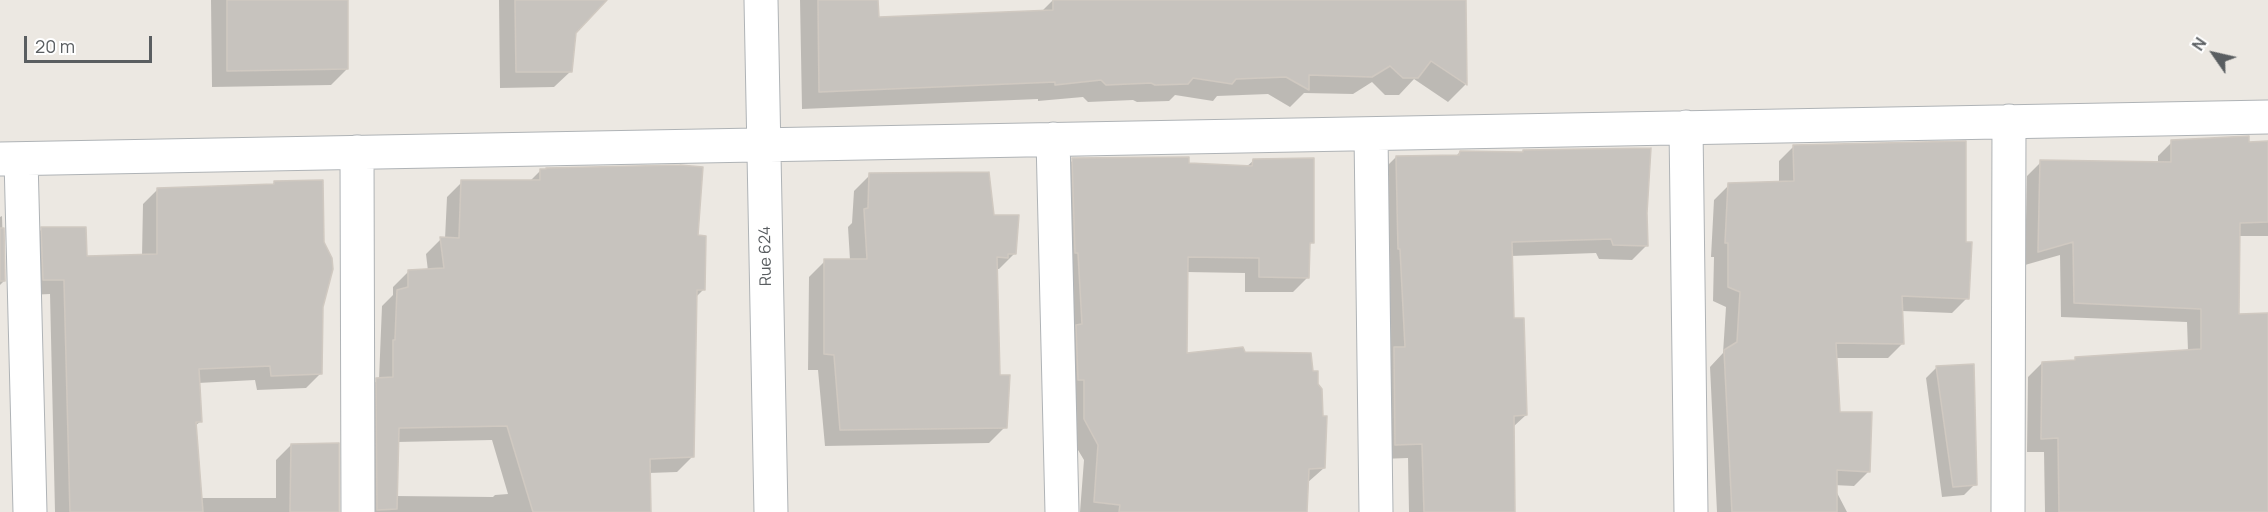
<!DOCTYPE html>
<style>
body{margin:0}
#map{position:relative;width:2268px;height:512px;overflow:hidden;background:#ece8e2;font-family:Manrope,sans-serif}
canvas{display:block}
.north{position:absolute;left:2184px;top:24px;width:60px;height:60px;-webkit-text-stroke:4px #fff;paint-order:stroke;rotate:304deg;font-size:16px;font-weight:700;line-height:24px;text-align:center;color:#5a5e61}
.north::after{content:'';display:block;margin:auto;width:21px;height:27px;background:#5a5e61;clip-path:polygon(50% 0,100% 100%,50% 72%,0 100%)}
.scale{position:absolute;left:24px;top:36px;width:128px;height:27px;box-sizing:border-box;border:3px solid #5a5e61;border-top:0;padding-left:8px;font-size:18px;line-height:21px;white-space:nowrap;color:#5a5e61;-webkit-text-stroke:4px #fff;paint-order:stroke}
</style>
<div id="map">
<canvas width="2268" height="512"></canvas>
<div class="north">N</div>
<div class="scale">20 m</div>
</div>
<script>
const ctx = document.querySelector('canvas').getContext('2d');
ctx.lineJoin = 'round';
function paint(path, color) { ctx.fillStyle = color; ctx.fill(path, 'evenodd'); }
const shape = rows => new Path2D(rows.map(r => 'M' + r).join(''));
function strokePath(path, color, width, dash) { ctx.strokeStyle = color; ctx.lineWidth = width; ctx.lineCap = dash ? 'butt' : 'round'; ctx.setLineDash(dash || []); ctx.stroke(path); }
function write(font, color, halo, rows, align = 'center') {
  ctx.font = font + ' Manrope,sans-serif'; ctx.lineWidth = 6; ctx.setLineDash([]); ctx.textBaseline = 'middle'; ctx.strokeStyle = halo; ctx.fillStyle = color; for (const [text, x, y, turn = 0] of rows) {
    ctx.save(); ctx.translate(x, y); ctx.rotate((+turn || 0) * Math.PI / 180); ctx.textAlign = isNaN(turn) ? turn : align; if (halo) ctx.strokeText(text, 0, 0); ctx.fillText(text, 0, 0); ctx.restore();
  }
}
paint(shape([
 [211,0,346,0,347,69,331,85,212,87],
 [499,0,605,0,574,32,571,71,554,87,500,88],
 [800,0,877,0,877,19,1041,12,1053,0,1465,0,1465,85,1448,102,1414,79,1399,95,1385,95,1372,82,1353,94,1304,93,1290,107,1268,94,1217,96,1213,101,1175,95,1169,101,1137,102,1133,100,1088,102,1083,97,1038,101,1038,99,802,109],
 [2172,142,2268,143,2268,236,2239,236,2238,315,2268,314,2268,512,2045,512,2044,452,2027,452,2028,377,2042,363,2072,362,2076,359,2188,351,2187,322,2061,317,2060,255,2025,265,2027,176,2041,162,2158,163,2158,156],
 [1794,146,1964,244,1967,298,1952,313,1902,311,1903,343,1888,358,1836,358,1839,414,1869,471,1854,486,1833,485,1847,512,1717,512,1710,367,1723,353,1726,307,1713,301,1714,257,1711,257,1714,200,1729,185,1779,183,1779,161],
 [1460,152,1645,213,1647,245,1632,260,1599,259,1596,253,1511,256,1513,320,1526,415,1513,427,1514,512,1409,512,1408,458,1381,459,1379,364,1391,353,1381,172,1396,157,1456,156],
 [1073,160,1246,167,1253,161,1312,242,1308,247,1308,277,1293,292,1245,292,1245,273,1186,272,1185,355,1324,468,1307,483,1306,512,1080,512,1084,460,1069,435,1058,175],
 [540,171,696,237,703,290,695,298,692,457,677,472,649,473,649,512,362,512,362,394,379,379,382,306,393,295,393,287,408,272,428,271,426,254,441,239,445,239,447,197,462,182,530,181],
 [492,440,508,494,495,495,493,497,396,496,397,442],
 [870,175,992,216,1015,253,999,269,996,269,998,377,1005,427,989,443,825,446,818,370,808,370,809,277,825,261,850,260,848,227,852,223,854,191],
 [274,183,321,306,321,373,306,388,257,390,255,380,198,383,201,421,195,426,200,498,276,498,276,460,291,445,338,512,55,512,50,294,28,295,27,244,42,229,85,258,142,256,143,204,158,189,271,186],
 [2,216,4,281,0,285,0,217],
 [1937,367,1975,484,1964,495,1942,497,1926,378]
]), '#0003');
const building = shape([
 [227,0,348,0,348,69,227,71,227,0],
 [515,0,607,0,576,33,572,72,516,72,515,0],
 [818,0,878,0,879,17,1053,10,1053,0,1466,0,1467,85,1431,61,1418,78,1403,78,1390,66,1372,77,1309,75,1309,90,1286,77,1236,79,1232,84,1193,78,1188,84,1155,85,1151,83,1106,85,1101,80,1055,85,1055,82,819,92,818,0],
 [2249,136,2249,142,2268,141,2268,222,2240,223,2239,314,2268,313,2268,512,2059,512,2058,438,2041,439,2042,362,2075,360,2075,357,2201,349,2201,309,2074,303,2073,242,2038,252,2040,160,2171,162,2171,140,2249,136],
 [1966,141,1966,242,1972,242,1969,299,1902,296,1904,344,1836,343,1840,412,1872,412,1870,472,1837,470,1837,512,1732,512,1724,350,1737,342,1740,292,1728,287,1728,243,1725,243,1728,183,1794,181,1793,145,1966,141],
 [1651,148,1647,213,1648,246,1613,245,1611,239,1512,242,1514,318,1524,318,1527,415,1514,416,1515,512,1424,512,1422,444,1395,445,1394,347,1405,347,1400,249,1398,249,1396,156,1459,155,1460,151,1523,152,1523,150,1651,148],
 [1189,157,1189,163,1252,166,1253,159,1314,158,1314,243,1310,243,1309,278,1259,277,1259,258,1188,257,1187,353,1243,347,1245,352,1311,353,1313,371,1318,371,1318,384,1322,389,1323,416,1327,416,1325,468,1309,469,1307,512,1119,512,1120,505,1094,502,1098,445,1084,419,1084,380,1078,380,1076,325,1082,324,1078,253,1075,253,1072,158,1189,157],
 [680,165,703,167,698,235,706,236,705,290,697,290,694,457,650,459,651,512,533,512,507,426,399,428,397,509,377,510,376,378,393,377,393,340,395,340,397,290,408,287,408,270,444,268,440,237,459,238,461,180,540,180,540,169,546,169,546,168,680,165],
 [989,172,994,215,1019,215,1016,254,1008,254,1008,258,997,257,1000,375,1010,375,1007,428,840,430,834,355,824,354,824,259,867,259,864,209,868,208,869,173,989,172],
 [323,180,324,242,332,258,333,269,323,307,322,374,271,376,270,366,199,369,202,422,196,422,203,512,70,512,64,280,43,280,41,227,86,227,87,256,157,254,157,188,274,184,274,181,323,180],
 [0,228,4,228,5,281,0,281,0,228],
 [1974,364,1977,485,1953,487,1936,366,1974,364],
 [339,443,339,512,290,512,291,444,339,443]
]);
paint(building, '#c7c3be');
strokePath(building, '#d0c9c1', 1.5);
const street = shape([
 [761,0,771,512],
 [1686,127,1691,512],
 [1371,134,1376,512],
 [1053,139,1062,512],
 [357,152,358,512],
 [0,159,2268,117],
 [21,159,30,512],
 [2008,512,2009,121]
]);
strokePath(street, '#afb3b6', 35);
strokePath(street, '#fff', 33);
write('16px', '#5a5e61', '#fff', [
 ["Rue 624",766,256,-91]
]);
</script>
